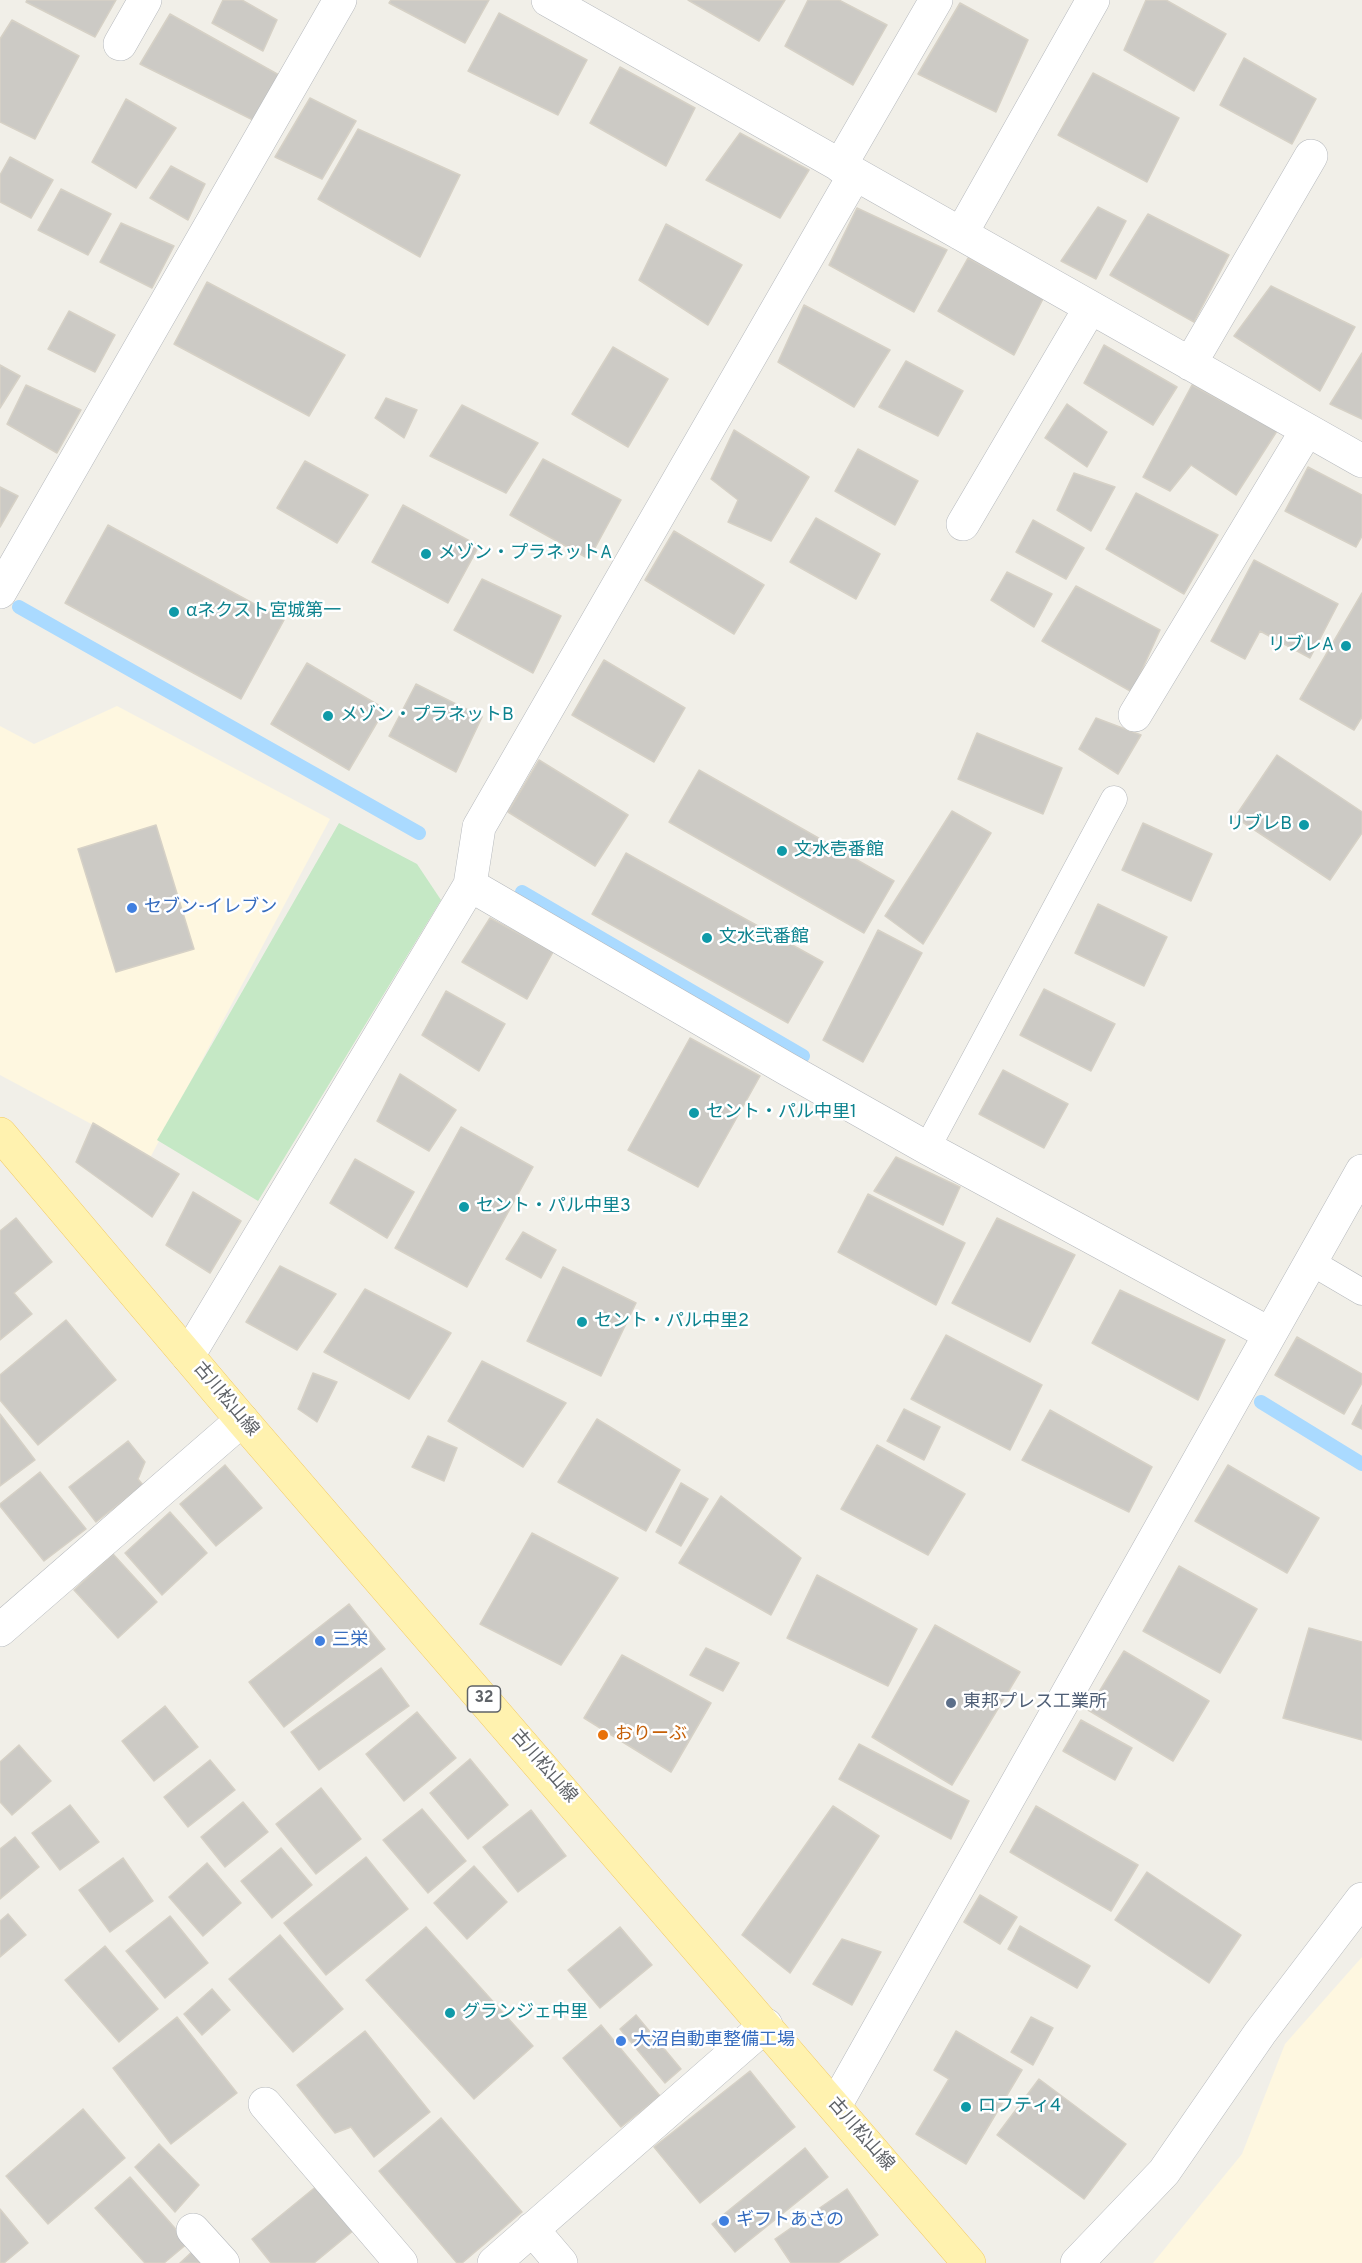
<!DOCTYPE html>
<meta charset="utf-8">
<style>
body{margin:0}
canvas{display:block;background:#f1efe8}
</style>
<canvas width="1362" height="2263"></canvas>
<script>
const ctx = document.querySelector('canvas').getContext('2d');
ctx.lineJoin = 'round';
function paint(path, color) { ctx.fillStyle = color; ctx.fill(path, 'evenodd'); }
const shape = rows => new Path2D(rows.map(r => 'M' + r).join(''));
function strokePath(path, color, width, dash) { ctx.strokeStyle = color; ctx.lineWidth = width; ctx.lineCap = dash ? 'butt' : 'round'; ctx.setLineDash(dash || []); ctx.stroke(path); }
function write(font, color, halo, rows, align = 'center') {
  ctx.font = font + ' Overpass,"Noto Sans JP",sans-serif'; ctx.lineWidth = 5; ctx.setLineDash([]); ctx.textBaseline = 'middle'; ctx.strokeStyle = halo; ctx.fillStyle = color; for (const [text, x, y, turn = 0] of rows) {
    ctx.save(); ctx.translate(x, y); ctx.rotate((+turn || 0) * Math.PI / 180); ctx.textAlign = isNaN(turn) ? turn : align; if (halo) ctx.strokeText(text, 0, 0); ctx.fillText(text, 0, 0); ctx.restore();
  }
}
paint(shape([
 [117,706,330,819,151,1156,0,1075,0,726,34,744],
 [1362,1957,1362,2263,1153,2263,1242,2154,1285,2044]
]), '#fef7e0');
paint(shape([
 [339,823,417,864,441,900,258,1201,157,1140]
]), '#c5e8c5');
strokePath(shape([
 [19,607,419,833],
 [522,892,803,1056],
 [1261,1402,1362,1464]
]), '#aadaff', 14);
const building = shape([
 [27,0,116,0,95,37,26,2,27,0],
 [223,0,242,0,277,20,263,51,212,23,223,0],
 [391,0,489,0,465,43,389,3,391,0],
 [688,0,785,0,759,41,688,0],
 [808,0,839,0,887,25,853,85,785,46,808,0],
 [1146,0,1166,0,1226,34,1194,91,1124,50,1146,0],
 [960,3,1028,40,996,112,918,74,960,3],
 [499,13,587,60,558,115,468,71,499,13],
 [170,14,279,75,257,122,140,64,170,14],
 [12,20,79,56,35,139,0,122,0,39,12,20],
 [1244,58,1316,99,1292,144,1220,105,1244,58],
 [620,67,695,108,666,166,590,123,620,67],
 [1093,73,1179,118,1147,182,1058,135,1093,73],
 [310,98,356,121,322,179,275,157,310,98],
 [126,99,176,128,136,188,92,162,126,99],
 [358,129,460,175,420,257,318,199,358,129],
 [740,133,809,170,780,218,706,180,740,133],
 [10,157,53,180,31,218,0,202,0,175,10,157],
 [171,166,205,184,188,220,150,198,171,166],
 [61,189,111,214,88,255,38,230,61,189],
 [1098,207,1126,221,1096,279,1061,261,1098,207],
 [857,208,947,250,914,312,829,265,857,208],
 [1148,214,1229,255,1194,322,1110,275,1148,214],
 [121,223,174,246,152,288,100,262,121,223],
 [666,224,742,265,708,325,639,280,666,224],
 [968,258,1043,299,1014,355,938,311,968,258],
 [207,282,345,355,309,416,174,344,207,282],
 [1271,286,1355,327,1320,391,1234,336,1271,286],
 [804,305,890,350,854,407,778,362,804,305],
 [69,311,115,335,95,372,48,349,69,311],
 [1104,345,1177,387,1153,425,1084,383,1104,345],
 [613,347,668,379,628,447,572,414,613,347],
 [1362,353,1362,419,1330,404,1362,353],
 [906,361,963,391,938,436,879,407,906,361],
 [0,365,20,376,0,408,0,365],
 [26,385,81,410,57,453,7,424,26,385],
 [1192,385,1277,431,1236,495,1191,465,1170,491,1143,477,1192,385],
 [386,398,417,410,404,438,375,418,386,398],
 [1067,404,1107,432,1087,467,1045,438,1067,404],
 [462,405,538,443,506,493,430,456,462,405],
 [734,430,809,477,771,541,728,522,738,500,711,479,734,430],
 [858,449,918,481,895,525,835,491,858,449],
 [543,459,621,500,589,559,510,515,543,459],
 [305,461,368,495,337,543,277,508,305,461],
 [1308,467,1362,495,1362,536,1356,547,1285,511,1308,467],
 [1074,473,1115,487,1091,531,1057,510,1074,473],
 [0,487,18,496,0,527,0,487],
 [1136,493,1218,535,1184,594,1106,549,1136,493],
 [403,505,479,546,448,603,372,562,403,505],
 [816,518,880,554,856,599,790,562,816,518],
 [1033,520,1084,548,1066,579,1016,552,1033,520],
 [108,525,284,620,241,699,65,603,108,525],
 [674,531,764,585,734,634,645,580,674,531],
 [1254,560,1338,604,1310,658,1260,631,1245,659,1211,641,1254,560],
 [1007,572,1052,594,1034,627,991,600,1007,572],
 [482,579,561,616,533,673,454,630,482,579],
 [1076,586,1160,630,1132,692,1042,641,1076,586],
 [1362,593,1362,717,1354,730,1300,699,1362,593],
 [604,660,685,708,654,762,572,715,604,660],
 [307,663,385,709,349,770,271,724,307,663],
 [416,684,482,717,456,772,389,736,416,684],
 [1096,718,1141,735,1118,774,1079,749,1096,718],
 [977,733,1062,768,1043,814,958,779,977,733],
 [1277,755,1362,812,1362,833,1330,880,1235,817,1277,755],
 [539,760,628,815,595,866,508,812,539,760],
 [699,770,894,881,864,933,669,822,699,770],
 [952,811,991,833,923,944,885,916,952,811],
 [1143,823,1212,854,1191,901,1122,870,1143,823],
 [156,825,194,949,116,972,78,849,156,825],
 [626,853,823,962,788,1023,592,914,626,853],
 [1098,904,1167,937,1144,986,1075,953,1098,904],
 [490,918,553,952,527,999,462,962,490,918],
 [878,930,922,953,863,1062,823,1040,878,930],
 [1044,989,1115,1024,1091,1071,1020,1035,1044,989],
 [446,991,505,1024,479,1071,422,1035,446,991],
 [690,1038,760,1076,698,1187,628,1150,690,1038],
 [1003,1070,1068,1104,1044,1148,979,1114,1003,1070],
 [400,1074,456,1110,429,1151,377,1121,400,1074],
 [93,1123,179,1174,152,1217,76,1162,93,1123],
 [461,1127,533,1167,467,1287,395,1248,461,1127],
 [896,1157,960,1187,943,1225,874,1191,896,1157],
 [355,1159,414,1192,387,1238,330,1203,355,1159],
 [193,1192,241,1221,210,1273,166,1245,193,1192],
 [868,1194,965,1243,936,1305,838,1252,868,1194],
 [16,1218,52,1262,14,1293,32,1314,0,1340,0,1231,16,1218],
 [997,1218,1075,1255,1030,1342,952,1303,997,1218],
 [523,1232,556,1250,541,1278,506,1259,523,1232],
 [280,1266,336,1294,297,1350,246,1322,280,1266],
 [563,1267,636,1303,601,1376,527,1341,563,1267],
 [365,1289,451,1333,409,1399,324,1352,365,1289],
 [1120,1290,1225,1340,1198,1400,1092,1343,1120,1290],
 [66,1320,116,1380,38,1445,0,1400,0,1375,66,1320],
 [946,1335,1042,1385,1010,1450,911,1399,946,1335],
 [1297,1337,1362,1374,1362,1383,1344,1414,1275,1375,1297,1337],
 [482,1361,566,1403,523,1467,448,1421,482,1361],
 [313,1373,337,1382,317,1422,298,1409,313,1373],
 [1362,1405,1362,1429,1352,1424,1362,1405],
 [904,1409,940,1427,924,1460,887,1441,904,1409],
 [1050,1410,1152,1467,1129,1512,1022,1460,1050,1410],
 [0,1414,35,1460,0,1486,0,1414],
 [597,1419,680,1470,646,1531,558,1482,597,1419],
 [428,1436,457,1448,444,1481,412,1467,428,1436],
 [128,1441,145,1462,138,1479,143,1485,96,1522,69,1487,128,1441],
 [877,1445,965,1494,928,1555,841,1509,877,1445],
 [225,1465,262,1508,216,1546,180,1504,225,1465],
 [1228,1465,1319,1518,1287,1573,1195,1521,1228,1465],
 [40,1472,86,1529,44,1561,0,1506,0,1504,40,1472],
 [681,1483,708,1499,681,1546,656,1532,681,1483],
 [721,1496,801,1558,771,1615,679,1563,721,1496],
 [170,1512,207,1553,162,1595,125,1553,170,1512],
 [532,1533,618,1578,561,1665,480,1624,532,1533],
 [113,1554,157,1602,118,1638,74,1590,113,1554],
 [1179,1566,1257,1609,1220,1673,1143,1631,1179,1566],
 [817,1575,917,1629,888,1686,787,1638,817,1575],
 [349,1604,385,1649,284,1727,249,1682,349,1604],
 [935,1625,1020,1672,952,1785,872,1737,935,1625],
 [1309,1628,1362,1642,1362,1740,1283,1718,1309,1628],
 [706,1648,739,1663,723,1691,690,1675,706,1648],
 [1124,1651,1209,1701,1173,1761,1088,1710,1124,1651],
 [622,1655,711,1703,671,1772,584,1718,622,1655],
 [381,1668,409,1706,319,1770,291,1732,381,1668],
 [165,1706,198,1747,154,1781,122,1741,165,1706],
 [417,1712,456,1758,404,1801,366,1754,417,1712],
 [1081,1720,1132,1748,1115,1780,1063,1751,1081,1720],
 [859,1744,969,1801,951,1839,839,1779,859,1744],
 [19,1745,51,1781,12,1815,0,1802,0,1762,19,1745],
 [470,1759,508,1805,468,1839,430,1793,470,1759],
 [210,1760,235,1790,188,1827,164,1797,210,1760],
 [321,1788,361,1839,316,1874,276,1824,321,1788],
 [243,1802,268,1832,225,1867,201,1837,243,1802],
 [70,1805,99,1842,60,1870,32,1833,70,1805],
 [833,1806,879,1836,790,1973,742,1935,833,1806],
 [1036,1806,1138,1865,1111,1911,1010,1852,1036,1806],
 [422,1809,466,1861,428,1893,383,1840,422,1809],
 [531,1810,566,1856,518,1892,483,1847,531,1810],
 [15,1837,39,1867,0,1899,0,1849,15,1837],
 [281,1848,312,1885,272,1918,241,1881,281,1848],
 [366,1857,408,1909,326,1975,284,1923,366,1857],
 [123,1858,153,1901,110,1932,79,1890,123,1858],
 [207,1863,241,1903,203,1936,169,1897,207,1863],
 [474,1866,507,1902,467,1939,434,1903,474,1866],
 [1147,1872,1241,1935,1209,1983,1115,1920,1147,1872],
 [980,1895,1017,1917,1000,1944,964,1922,980,1895],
 [8,1914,26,1935,0,1957,0,1921,8,1914],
 [170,1916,208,1963,165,1998,126,1951,170,1916],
 [1020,1926,1090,1966,1077,1988,1008,1949,1020,1926],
 [426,1927,533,2046,474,2099,366,1980,426,1927],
 [620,1927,652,1965,600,2008,568,1970,620,1927],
 [280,1935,343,2009,293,2052,229,1979,280,1935],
 [842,1939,881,1952,852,2005,813,1984,842,1939],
 [105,1946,158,2009,119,2042,65,1980,105,1946],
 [212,1989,230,2010,202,2035,184,2014,212,1989],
 [636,2015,681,2069,665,2083,620,2029,636,2015],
 [177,2017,237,2093,171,2144,113,2068,177,2017],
 [1031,2017,1053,2028,1033,2065,1011,2052,1031,2017],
 [601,2025,660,2096,621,2127,563,2058,601,2025],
 [365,2031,430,2112,374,2157,351,2127,335,2133,297,2085,365,2031],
 [956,2031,1022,2070,966,2164,916,2134,949,2079,934,2070,956,2031],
 [750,2071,795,2127,700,2203,654,2147,750,2071],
 [1039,2079,1126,2144,1084,2199,997,2135,1039,2079],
 [83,2109,125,2158,48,2224,6,2176,83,2109],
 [441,2118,522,2212,462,2263,457,2263,379,2171,441,2118],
 [159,2144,199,2185,175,2212,135,2167,159,2144],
 [805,2148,828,2177,735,2252,712,2224,805,2148],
 [130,2177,188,2243,164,2263,145,2263,95,2208,130,2177],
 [318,2185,354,2230,314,2263,271,2263,252,2239,318,2185],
 [847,2189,878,2235,838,2263,791,2263,775,2239,847,2189],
 [0,2209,28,2243,4,2263,0,2263,0,2209],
 [195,2249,207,2263,180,2263,195,2249]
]);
paint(building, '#cccac5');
strokePath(building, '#d6d1c6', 1.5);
const lane = shape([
 [927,1148,1114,799],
 [1311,1262,1362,1292]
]);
const street = shape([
 [548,0,1362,461],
 [120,44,145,0],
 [840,166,936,0],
 [961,234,1093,0],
 [1190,364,1311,156],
 [963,524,1090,308],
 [0,592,340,0],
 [1135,715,1307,430],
 [470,885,787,1069,927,1148,1270,1334],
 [188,1356,470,885,479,827,855,174],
 [0,1630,242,1420],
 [265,2104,401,2263],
 [835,2106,1362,1171],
 [532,2229,561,2263],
 [193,2230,223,2263],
 [494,2263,766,2025],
 [1077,2263,1164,2172,1260,2033,1362,1899]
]);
const primary = shape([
 [0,1134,242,1420,969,2263]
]);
strokePath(lane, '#b5b8bc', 27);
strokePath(street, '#b5b8bc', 34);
strokePath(primary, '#f2c960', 34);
strokePath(lane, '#fff', 26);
strokePath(street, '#fff', 33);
strokePath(primary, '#fff2af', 33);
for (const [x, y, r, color] of [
 [426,554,6,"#0f9aa8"],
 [174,612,6,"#0f9aa8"],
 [1346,646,6,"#0f9aa8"],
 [328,716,6,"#0f9aa8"],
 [1304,825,6,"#0f9aa8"],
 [782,851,6,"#0f9aa8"],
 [132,908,6,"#3f7fe0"],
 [707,938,6,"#0f9aa8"],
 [694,1113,6,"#0f9aa8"],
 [464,1207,6,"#0f9aa8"],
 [582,1322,6,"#0f9aa8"],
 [320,1641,6,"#3f7fe0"],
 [951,1703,6,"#5c6f8a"],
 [603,1735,6,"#e8710a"],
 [450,2013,6,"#0f9aa8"],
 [621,2041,6,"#3f7fe0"],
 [966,2107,6,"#0f9aa8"],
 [724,2221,6,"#3f7fe0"]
]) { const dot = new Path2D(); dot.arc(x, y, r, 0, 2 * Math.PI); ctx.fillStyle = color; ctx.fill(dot); strokePath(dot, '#fff', 2); }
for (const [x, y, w] of [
 [484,1699,33]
]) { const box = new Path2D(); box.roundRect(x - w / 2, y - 13, w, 26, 4.5); ctx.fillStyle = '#fff'; ctx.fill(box); strokePath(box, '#5f6368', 1.5); }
write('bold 16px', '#5f6368', null, [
 ["32",484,1699]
]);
write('18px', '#0d838f', '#fff', [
 ["メゾン・プラネットA",438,554],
 ["αネクスト宮城第一",186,612],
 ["リブレA",1334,646,"right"],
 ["メゾン・プラネットB",340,716],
 ["リブレB",1292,825,"right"],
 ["文水壱番館",794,851],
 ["文水弐番館",719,938],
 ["セント・パル中里1",706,1113],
 ["セント・パル中里3",476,1207],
 ["セント・パル中里2",594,1322],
 ["グランジェ中里",462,2013],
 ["ロフティ4",978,2107]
], 'left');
write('18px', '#366cbe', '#fff', [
 ["セブン-イレブン",144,908],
 ["三栄",332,1641],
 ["大沼自動車整備工場",633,2041],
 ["ギフトあさの",736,2221]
], 'left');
write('18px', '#5f6368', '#fff', [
 ["古川松山線",225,1400,50],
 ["古川松山線",543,1767,49],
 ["古川松山線",860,2135,49]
]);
write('18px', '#4e5e75', '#fff', [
 ["東邦プレス工業所",963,1703]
], 'left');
write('18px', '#c56008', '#fff', [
 ["おりーぶ",615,1735]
], 'left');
</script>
